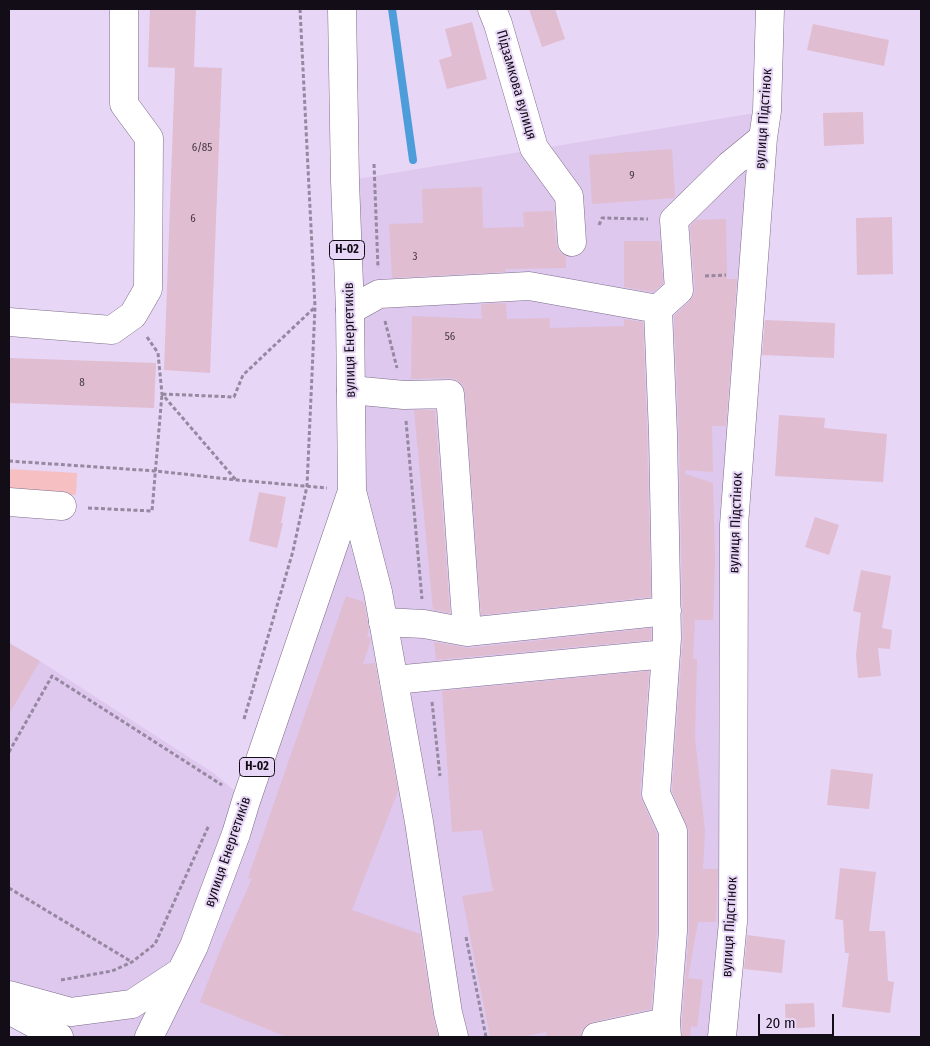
<!DOCTYPE html>
<meta charset="utf-8">
<style>
body{margin:0}
#map{position:relative;width:930px;height:1046px;overflow:hidden;background:#e8d6f6;font-family:"Fira Sans Condensed",sans-serif}
canvas{display:block}
.frame{position:absolute;inset:0;border:10px solid #130d18;pointer-events:none}
.scale{position:absolute;left:758px;top:1014px;width:76px;height:22px;box-sizing:border-box;border:2px solid #130d18;border-top:0;padding-left:6px;font-size:15px;line-height:18px;white-space:nowrap;color:#130d18;-webkit-text-stroke:4px #e8d6f6;paint-order:stroke}
</style>
<div id="map">
<canvas width="930" height="1046"></canvas>
<div class="frame"></div>
<div class="scale">20 m</div>
</div>
<script>
const ctx = document.querySelector('canvas').getContext('2d');
ctx.lineJoin = 'round';
function paint(path, color) { ctx.fillStyle = color; ctx.fill(path, 'evenodd'); }
const shape = rows => new Path2D(rows.map(r => 'M' + r).join(''));
function strokePath(path, color, width, dash) { ctx.strokeStyle = color; ctx.lineWidth = width; ctx.lineCap = dash ? 'butt' : 'round'; ctx.setLineDash(dash || []); ctx.stroke(path); }
function write(font, color, halo, rows, align = 'center') {
  ctx.font = font + ' "Fira Sans Condensed",sans-serif'; ctx.lineWidth = 4; ctx.setLineDash([]); ctx.textBaseline = 'middle'; ctx.strokeStyle = halo; ctx.fillStyle = color; for (const [text, x, y, turn = 0] of rows) {
    ctx.save(); ctx.translate(x, y); ctx.rotate((+turn || 0) * Math.PI / 180); ctx.textAlign = isNaN(turn) ? turn : align; if (halo) ctx.strokeText(text, 0, 0); ctx.fillText(text, 0, 0); ctx.restore();
  }
}
paint(shape([
 [767,111,722,1037,59,1037,9,1010,9,643,40,661,215,774,245,800,352,491,345,181]
]), '#dec8ee');
paint(shape([
 [9,469,77,473,76,495,9,492]
]), '#f6c0c2');
strokePath(shape([
 [392,9,413,160]
]), '#4e9ddb', 8);
paint(shape([
 [150,9,196,9,194,67,222,68,210,373,164,370,175,68,148,67],
 [529,9,555,9,565,39,542,47],
 [472,22,487,79,447,89,439,60,452,56,445,29],
 [813,24,889,40,884,66,807,50],
 [863,112,864,144,824,146,823,113],
 [672,149,675,197,674,198,592,204,589,155],
 [482,187,483,228,524,227,523,212,554,211,556,244,559,251,566,256,566,268,505,269,506,272,392,278,389,224,423,223,422,189],
 [892,217,893,274,857,275,856,218],
 [726,219,727,279,737,279,726,426,712,426,713,472,686,470,685,474,713,483,715,560,713,620,695,620,693,659,697,659,695,738,705,831,703,869,718,869,716,922,698,922,688,978,703,980,697,1027,691,1026,690,1037,682,1037,682,1022,689,931,689,831,672,791,683,638,679,434,674,316,689,302,694,295,695,289,690,226,696,220],
 [624,241,660,241,663,284,653,292,624,287],
 [506,303,507,319,550,318,550,328,624,326,624,319,643,322,647,434,651,597,481,615,465,392,463,385,457,380,450,378,411,379,412,316,482,319,481,304],
 [765,320,835,323,834,358,762,355],
 [9,358,156,363,154,408,9,403],
 [414,410,435,410,450,613,433,610],
 [779,415,825,418,824,428,887,434,883,482,775,476],
 [259,492,286,497,281,523,283,523,277,548,249,541],
 [815,517,839,525,829,555,805,547],
 [861,570,891,576,882,628,892,630,890,649,878,648,881,676,858,678,856,655,861,613,853,611],
 [346,596,364,602,369,629,367,636,370,638,371,640,363,664,375,663,398,791,352,910,420,934,433,1015,438,1037,287,1037,200,1002,223,943,252,879,248,878],
 [651,628,651,640,436,660,434,642,469,648],
 [9,643,40,661,9,714],
 [649,671,640,793,642,801,657,834,657,930,651,1009,592,1022,585,1026,581,1032,581,1037,547,1037,546,1032,523,1037,490,1037,462,896,493,891,482,830,452,832,442,691],
 [831,769,873,774,869,809,827,805],
 [840,868,876,872,869,931,885,931,888,981,894,982,890,1013,842,1007,849,953,845,953,843,920,835,919],
 [747,935,785,940,782,973,744,969],
 [814,1003,815,1027,786,1029,785,1004]
]), '#e0bdd1');
const minor = shape([
 [492,9,498,24,534,148,569,196,572,242],
 [658,309,663,434,667,638,656,794,673,831,673,931,666,1022],
 [350,310,379,294,529,286,658,309,679,290,674,220,730,165,763,138],
 [9,322,112,330,133,315,148,289,149,138,124,104,124,9],
 [351,390,404,395,450,394,467,632,667,611],
 [9,502,62,506],
 [383,622,424,624,467,632],
 [394,680,666,654],
 [9,1010,59,1037],
 [596,1037,666,1022,667,1037],
 [722,1037,733,922,734,525,763,138,767,111,770,9]
]);
const major = shape([
 [342,9,345,181,350,310,352,491,378,592,419,822,448,1013,454,1037],
 [9,995,71,1012,132,1004,179,973],
 [149,1037,194,946,236,834,246,801,352,491]
]);
strokePath(minor, '#7d6d89', 29);
strokePath(major, '#7d6d89', 29);
strokePath(shape([
 [374,164,378,268],
 [599,225,602,218,648,219],
 [705,276,726,275],
 [385,321,397,368],
 [147,337,158,353,162,394,236,480],
 [406,421,422,599],
 [9,461,156,471,237,480,327,488],
 [88,508,152,511,162,394,234,397,243,375,314,308],
 [432,702,440,776],
 [244,719,293,551,307,486,315,307,300,9],
 [9,752,52,676,222,785],
 [9,888,132,962],
 [466,937,486,1037],
 [61,980,112,971,132,962,155,944,209,825]
]), '#9588a0', 3, [4, 2.5]);
strokePath(minor, '#fff', 28);
strokePath(major, '#fff', 28);
write('11px', '#463946', null, [
 ["6/85",202,148],
 ["9",632,176],
 ["6",193,219],
 ["3",415,257],
 ["56",450,337],
 ["8",82,383]
]);
for (const [x, y, w] of [
 [347,250,35],
 [257,767,35]
]) { const box = new Path2D(); box.roundRect(x - w / 2, y - 9.5, w, 19, 4); ctx.fillStyle = '#e8d6f6'; ctx.fill(box); strokePath(box, '#130d18', 1); }
write('bold 12px', '#130d18', null, [
 ["Н-02",347,250],
 ["Н-02",257,767]
]);
write('14px', '#130d18', '#e8d6f6', [
 ["Підзамкова вулиця",516,85,74],
 ["вулиця Підстінок",764,119,-86],
 ["вулиця Енергетиків",350,340,-91],
 ["вулиця Підстінок",736,523,-88],
 ["вулиця Енергетиків",228,852,-71],
 ["вулиця Підстінок",730,927,-87]
]);
</script>
